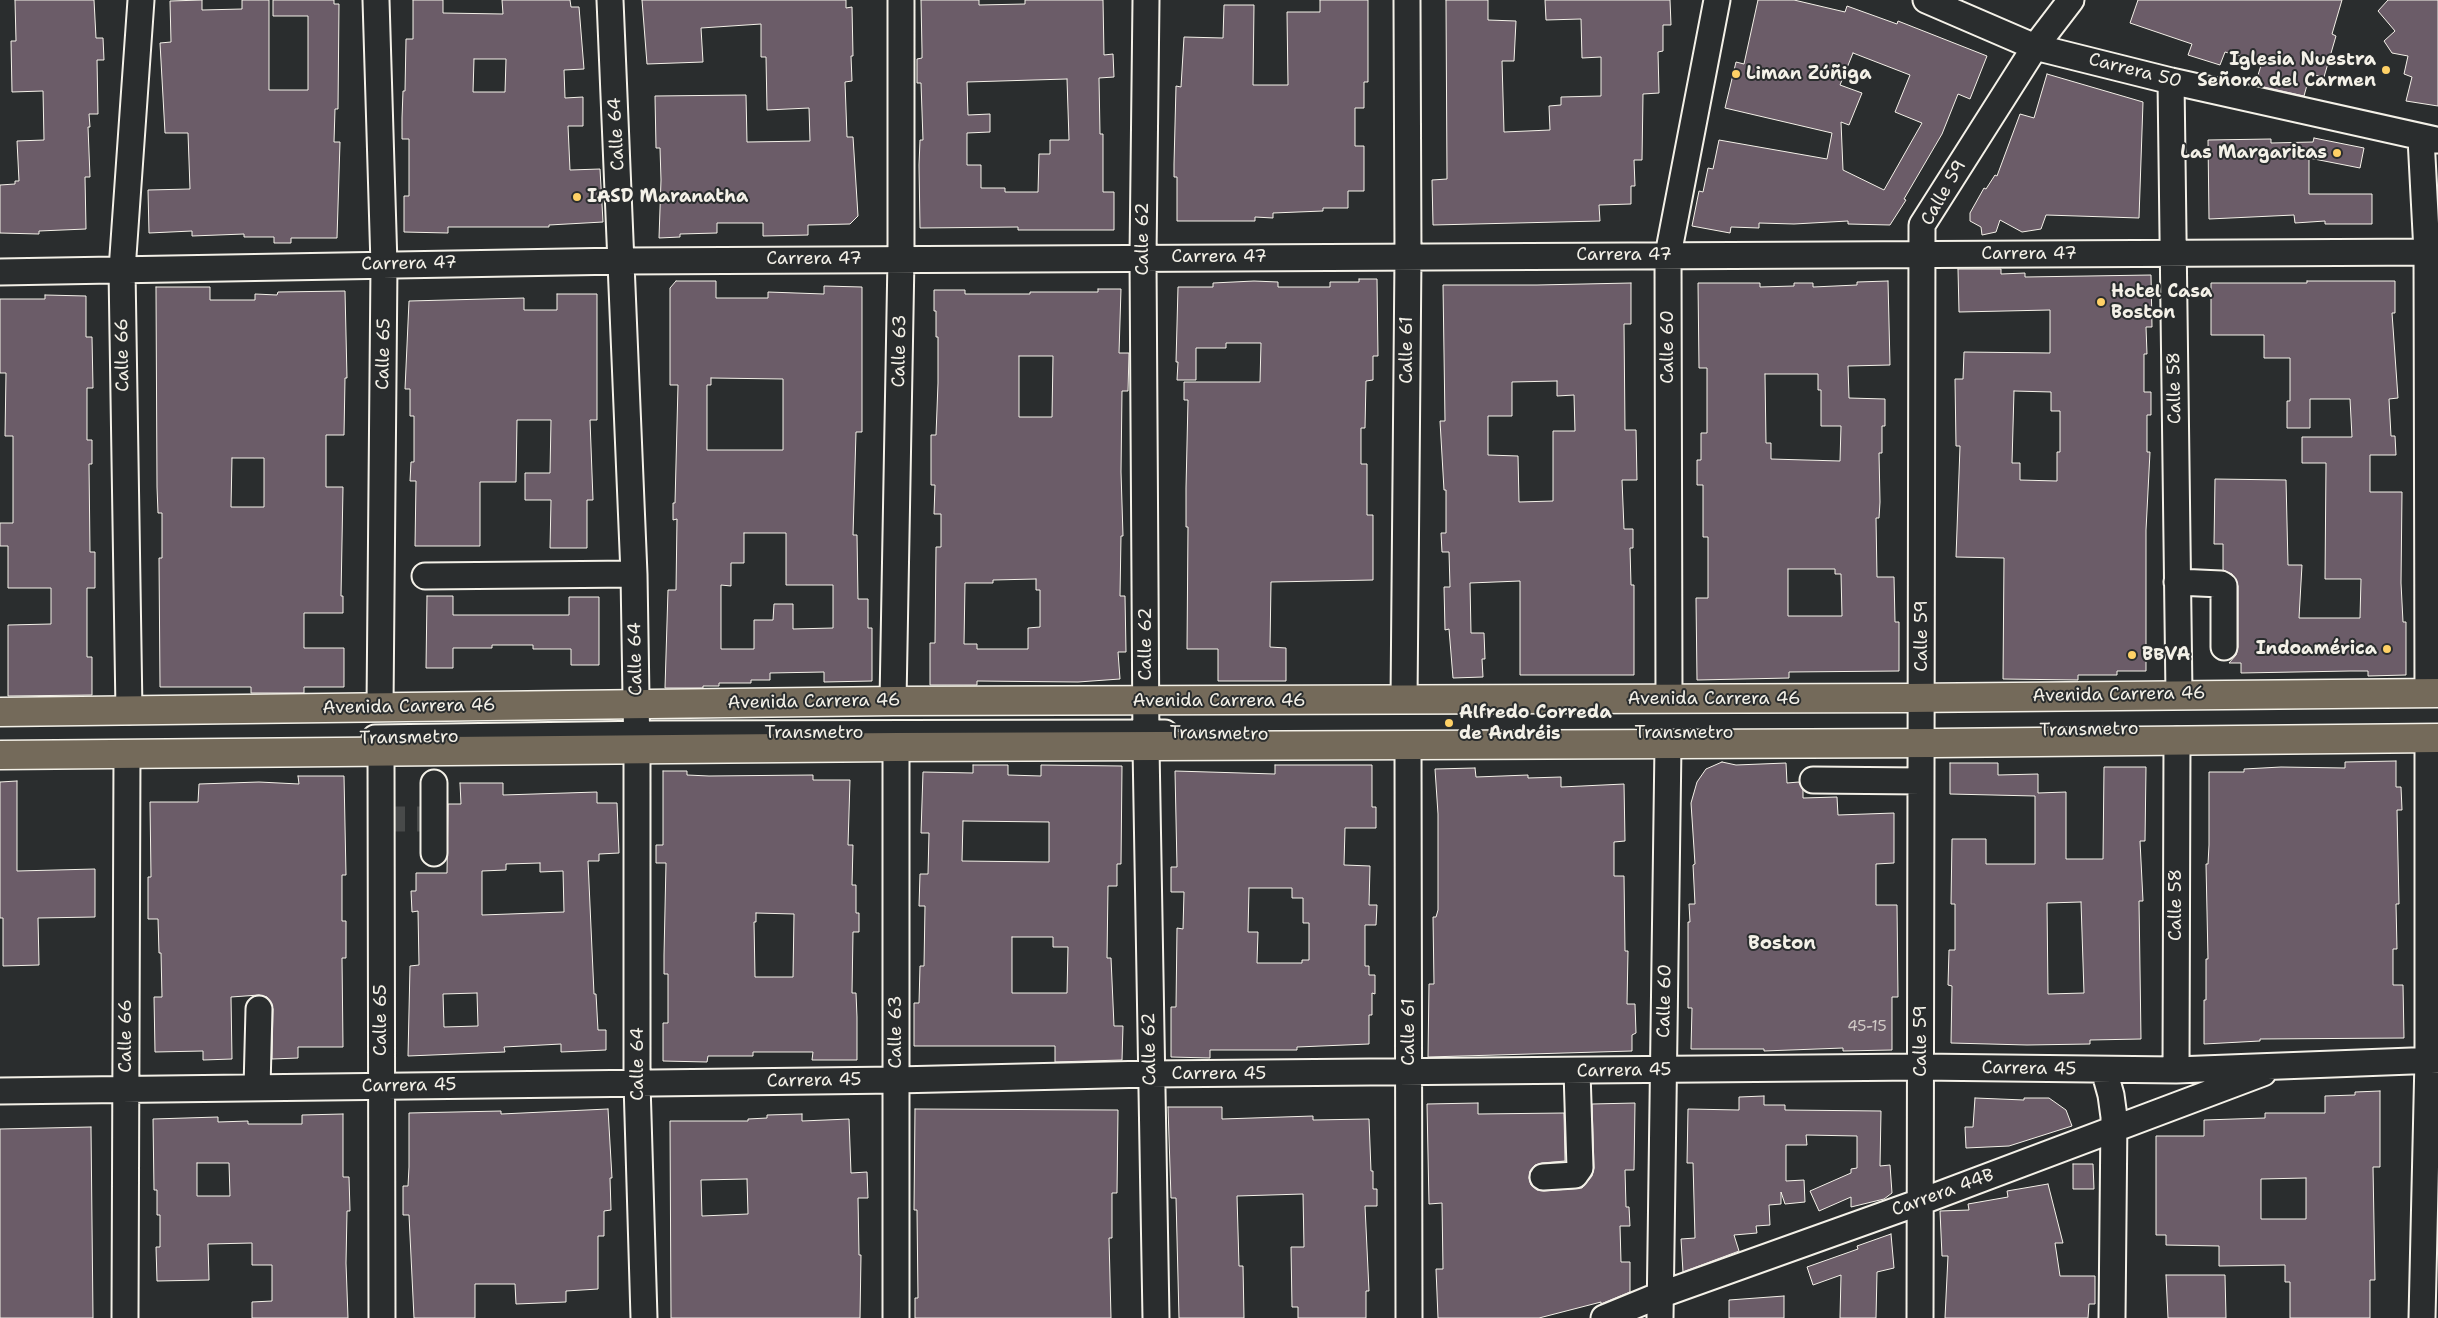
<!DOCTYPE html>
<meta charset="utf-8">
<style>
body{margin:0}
canvas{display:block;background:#2a2d2e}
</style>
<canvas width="2438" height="1318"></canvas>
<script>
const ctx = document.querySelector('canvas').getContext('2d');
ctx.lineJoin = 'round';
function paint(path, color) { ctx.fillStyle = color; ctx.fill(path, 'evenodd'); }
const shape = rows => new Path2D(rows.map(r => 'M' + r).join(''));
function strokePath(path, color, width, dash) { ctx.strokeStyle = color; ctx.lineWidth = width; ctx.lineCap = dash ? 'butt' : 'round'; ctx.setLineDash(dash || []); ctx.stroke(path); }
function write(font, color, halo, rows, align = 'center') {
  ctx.font = font + ' "Shantell Sans",sans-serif'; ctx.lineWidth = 4; ctx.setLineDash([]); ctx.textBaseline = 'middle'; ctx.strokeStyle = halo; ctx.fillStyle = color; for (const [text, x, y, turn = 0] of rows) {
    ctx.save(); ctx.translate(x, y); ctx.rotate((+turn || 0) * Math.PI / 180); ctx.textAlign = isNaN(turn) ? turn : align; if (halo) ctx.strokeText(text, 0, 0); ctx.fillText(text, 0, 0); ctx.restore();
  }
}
const building = shape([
 [15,0,94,0,96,38,103,38,104,60,97,60,98,114,89,114,90,127,88,127,90,177,85,177,86,229,39,231,39,234,0,233,0,185,15,184,15,181,19,181,17,141,44,140,43,91,12,92,11,41,16,41,15,0],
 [202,0,202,10,242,9,242,0,269,0,269,90,308,90,308,16,273,16,273,0,334,0,334,4,339,4,338,109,335,109,334,142,340,142,337,238,291,238,291,243,274,243,274,237,244,237,244,234,192,236,192,231,149,233,148,190,190,189,188,133,165,133,160,43,171,42,170,1,202,0],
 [413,0,443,0,443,13,503,14,502,0,570,0,571,7,579,7,584,69,564,70,565,98,583,97,583,126,568,126,570,170,600,169,603,222,549,225,549,227,448,227,448,233,404,232,404,196,409,196,409,139,402,139,402,118,403,91,405,91,406,39,413,39,413,0],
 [474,59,506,59,505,92,473,92,474,59],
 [642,0,846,0,846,8,852,7,853,56,851,56,852,81,845,82,847,137,853,137,858,216,850,224,808,225,808,235,763,236,763,223,717,223,717,233,680,234,680,237,659,238,661,180,660,148,656,148,655,96,746,95,747,142,810,141,809,108,767,110,766,57,761,57,761,24,701,28,703,62,647,64,642,0],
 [921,0,979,0,979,5,1025,4,1025,0,1103,0,1104,55,1113,54,1114,77,1099,78,1100,134,1103,134,1103,192,1114,192,1114,230,1018,230,1018,227,920,228,919,165,920,140,923,140,921,83,917,83,917,59,922,58,922,51,921,0],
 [1067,79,1069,140,1050,140,1050,154,1039,154,1038,192,1005,192,1005,188,981,188,981,165,967,165,967,133,990,132,990,114,968,115,967,82,1067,79],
 [1320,0,1368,0,1368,82,1364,82,1364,108,1355,108,1355,146,1364,146,1364,191,1348,191,1348,208,1323,208,1323,211,1273,213,1273,218,1255,217,1255,221,1177,221,1177,177,1174,177,1174,164,1176,86,1181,87,1184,37,1223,38,1224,5,1254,5,1253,85,1288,85,1287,12,1320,12,1320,0],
 [1446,0,1488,0,1488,20,1516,21,1514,61,1502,61,1504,132,1550,130,1549,106,1561,105,1561,97,1601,96,1601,57,1582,58,1581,19,1546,20,1545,0,1670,0,1671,25,1663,25,1663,51,1658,52,1659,93,1643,94,1642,160,1634,160,1635,186,1631,186,1631,204,1599,205,1600,221,1433,225,1432,180,1447,179,1446,0],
 [1758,0,1794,0,1845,12,1847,6,1897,24,1898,21,1987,56,1970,99,1958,94,1942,134,1904,199,1906,200,1890,225,1848,224,1848,221,1794,224,1759,223,1759,228,1731,227,1730,233,1692,226,1699,191,1703,192,1708,168,1713,169,1719,140,1827,159,1832,133,1725,108,1736,62,1744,64,1758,0],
 [1853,53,1910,75,1895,112,1922,123,1884,190,1843,170,1841,122,1849,125,1862,93,1840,85,1853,53],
 [2138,0,2342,0,2332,34,2336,36,2324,77,2310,74,2304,96,2255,85,2262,62,2225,52,2220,65,2188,55,2192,44,2130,23,2138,0],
 [2388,0,2438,0,2438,106,2406,101,2412,77,2404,74,2408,56,2392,53,2384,41,2395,31,2378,11,2388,0],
 [2047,74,2143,102,2139,218,2046,215,2041,229,2022,232,2000,220,1996,232,1982,235,1981,227,1970,221,1970,213,1984,188,1986,189,1995,175,1997,176,2020,114,2034,118,2047,74],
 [2314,138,2364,148,2360,168,2309,158,2309,194,2372,194,2372,224,2325,224,2325,221,2295,223,2294,215,2209,219,2208,140,2271,139,2271,143,2313,142,2314,138],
 [1958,269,2001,269,2001,274,2025,273,2025,277,2151,275,2152,327,2146,327,2147,354,2144,354,2144,392,2151,392,2151,415,2147,415,2147,452,2150,452,2146,530,2146,671,2117,671,2117,675,2078,675,2078,680,2003,679,2004,558,1956,557,1960,446,1956,446,1955,379,1963,379,1964,352,2050,353,2050,310,1959,312,1958,269],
 [2014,391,2051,392,2051,411,2060,411,2060,452,2057,452,2057,481,2020,480,2020,463,2012,463,2014,391],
 [1359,279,1377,279,1378,356,1373,356,1373,380,1366,381,1365,428,1361,428,1361,464,1367,464,1367,515,1373,515,1373,580,1271,582,1270,647,1286,648,1286,681,1218,681,1218,649,1187,649,1188,527,1186,527,1186,488,1188,400,1184,400,1184,382,1260,382,1261,343,1226,343,1226,348,1196,348,1196,380,1177,380,1178,362,1176,362,1178,287,1213,287,1213,283,1254,281,1278,282,1278,287,1330,287,1330,282,1359,282,1359,279],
 [676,281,716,281,716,298,768,298,768,292,824,294,824,286,862,287,862,432,856,432,853,535,857,535,858,599,868,599,868,628,872,628,872,681,824,682,824,672,770,673,770,680,751,680,751,683,719,683,719,686,703,686,703,688,665,688,668,590,676,590,677,519,673,520,673,503,675,503,678,385,670,385,670,288,676,281],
 [711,378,783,379,783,450,707,450,707,385,711,385,711,378],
 [744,533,786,533,786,585,833,585,833,628,793,629,793,604,774,604,773,620,754,620,754,649,721,649,721,585,731,586,731,563,744,563,744,533],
 [1888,281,1890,365,1848,366,1849,398,1885,399,1885,426,1882,426,1882,453,1879,453,1880,502,1879,518,1876,518,1877,577,1894,577,1895,622,1899,622,1899,671,1789,672,1789,678,1697,680,1696,598,1708,598,1708,537,1703,537,1703,485,1697,485,1697,460,1701,460,1701,433,1707,433,1707,368,1699,368,1698,283,1760,283,1760,287,1794,286,1794,283,1813,283,1813,287,1857,285,1857,282,1888,281],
 [1765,374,1818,374,1818,390,1821,390,1821,426,1841,426,1840,461,1771,459,1771,443,1766,443,1765,374],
 [1788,569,1835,569,1835,574,1841,574,1842,616,1788,616,1788,569],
 [2307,281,2395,281,2395,313,2392,313,2398,398,2389,399,2391,436,2395,436,2396,455,2370,455,2370,492,2402,492,2401,583,2403,622,2406,622,2406,675,2368,676,2368,671,2350,671,2241,673,2241,663,2229,663,2236,655,2238,647,2238,586,2232,574,2223,570,2223,544,2214,544,2215,479,2286,480,2288,565,2302,565,2299,618,2360,618,2361,579,2325,579,2326,463,2302,463,2302,437,2352,437,2350,399,2310,399,2310,428,2287,428,2287,401,2290,401,2290,358,2264,358,2264,335,2211,335,2211,283,2307,283,2307,281],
 [1631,283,1631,324,1624,324,1625,430,1636,430,1637,480,1622,480,1624,529,1633,529,1633,548,1630,548,1631,585,1634,585,1634,675,1520,675,1520,581,1470,583,1471,633,1484,633,1485,659,1482,659,1483,677,1453,678,1449,629,1445,630,1444,587,1450,587,1449,552,1442,552,1441,533,1446,533,1446,490,1444,490,1440,421,1445,421,1443,285,1537,285,1631,283],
 [1557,381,1557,396,1574,395,1575,431,1553,431,1553,501,1519,502,1518,456,1488,455,1488,416,1512,416,1512,382,1557,381],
 [156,287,210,287,210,300,255,300,255,294,277,295,278,292,345,291,347,378,345,378,344,435,326,435,326,487,343,487,341,596,343,596,343,613,304,613,304,648,344,648,344,687,304,687,304,693,251,693,251,687,160,687,159,558,162,558,162,513,158,513,157,487,156,287],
 [232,458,264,458,264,507,231,507,232,458],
 [1098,289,1121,289,1119,353,1129,353,1128,391,1122,391,1121,472,1123,536,1121,536,1120,596,1125,596,1126,652,1118,652,1120,679,1078,682,977,681,977,685,930,685,930,643,935,643,936,547,941,547,941,514,934,514,935,485,931,485,931,435,936,435,938,383,938,337,936,337,936,311,934,311,934,290,965,290,965,294,1030,294,1030,292,1098,292,1098,289],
 [1019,356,1053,356,1052,417,1019,417,1019,356],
 [1036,579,1036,590,1040,590,1040,627,1028,628,1028,649,977,649,977,644,964,644,965,583,993,583,993,580,1036,579],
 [557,294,597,294,597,420,590,420,593,500,587,500,587,548,550,548,551,500,525,500,525,473,550,473,551,420,517,420,516,482,480,482,480,546,415,546,416,481,410,481,411,462,414,462,414,416,410,416,410,389,405,389,409,301,524,298,524,310,557,310,557,294],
 [45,295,86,296,86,337,92,337,93,388,87,388,87,440,92,440,92,464,89,464,90,552,95,552,95,588,87,588,87,657,92,657,92,695,8,696,8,625,51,624,51,588,8,588,8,546,0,546,0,523,13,523,13,436,5,436,6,373,0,373,0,299,45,299,45,295],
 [427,596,453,596,453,615,569,615,569,597,599,597,599,665,571,665,571,649,533,649,533,645,492,645,492,648,453,648,453,668,426,668,427,596],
 [2396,761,2396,787,2401,787,2402,810,2397,810,2399,904,2396,904,2397,949,2393,949,2393,985,2403,985,2404,1038,2260,1039,2260,1041,2204,1044,2204,1000,2206,1000,2206,959,2208,959,2206,864,2208,864,2209,845,2209,772,2244,772,2244,769,2281,767,2345,768,2345,762,2396,761],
 [1722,762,1736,765,1786,763,1787,783,1799,782,1803,790,1803,798,1837,797,1838,815,1894,813,1894,863,1876,864,1876,905,1897,905,1898,997,1892,997,1892,1050,1843,1051,1843,1048,1764,1051,1764,1049,1691,1049,1692,1008,1688,1008,1688,922,1690,922,1689,904,1695,904,1693,865,1695,864,1691,803,1697,782,1706,769,1722,762],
 [1950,763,1998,763,1998,775,2038,774,2038,793,2066,792,2066,859,2103,859,2104,767,2146,767,2145,841,2140,841,2143,901,2139,901,2141,1039,2090,1040,2090,1044,2027,1045,1951,1043,1952,986,1948,985,1949,950,1955,950,1955,904,1951,904,1952,839,1986,839,1986,864,2035,864,2035,796,1950,794,1950,763],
 [2081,902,2084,993,2048,994,2047,903,2081,902],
 [973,765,1008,765,1008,775,1041,776,1041,765,1122,766,1121,864,1117,864,1117,886,1108,886,1107,958,1111,958,1114,1026,1123,1026,1122,1060,1055,1062,1055,1046,914,1046,914,1003,919,1003,920,966,924,966,925,906,919,906,920,874,928,874,929,833,921,833,923,772,973,773,973,765],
 [963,821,1049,822,1049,862,962,861,963,821],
 [1012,937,1053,937,1053,947,1068,947,1067,993,1012,993,1012,937],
 [1275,765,1372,765,1372,807,1376,807,1376,828,1345,828,1344,865,1370,866,1369,905,1377,905,1376,925,1365,925,1365,966,1369,966,1369,975,1375,975,1375,994,1372,993,1372,1015,1369,1015,1369,1044,1297,1047,1297,1050,1210,1050,1210,1058,1171,1057,1171,1007,1176,1007,1177,928,1183,929,1184,892,1171,892,1171,867,1177,867,1175,771,1275,774,1275,765],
 [1249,888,1292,888,1292,898,1303,898,1303,923,1309,923,1309,960,1302,960,1302,963,1257,963,1258,932,1248,932,1249,888],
 [1475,768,1476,777,1528,775,1528,778,1561,777,1561,787,1624,784,1625,841,1614,842,1614,876,1624,876,1625,951,1628,951,1627,1004,1635,1004,1636,1033,1632,1035,1632,1051,1428,1057,1429,984,1434,984,1433,917,1436,917,1438,910,1438,814,1435,769,1475,768],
 [663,771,687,771,687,775,709,776,813,775,813,780,850,780,848,845,853,845,852,885,856,885,856,913,859,913,859,932,853,932,852,993,856,993,857,1017,857,1060,812,1060,813,1052,753,1052,753,1056,708,1056,707,1062,663,1061,663,1023,668,1023,668,974,664,974,664,955,666,863,656,863,656,845,663,845,663,771],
 [756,913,794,914,793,977,755,977,754,922,756,922,756,913],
 [298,776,344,776,346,875,342,875,342,921,346,921,346,958,342,958,343,1047,298,1047,298,1058,272,1059,273,1009,267,997,259,995,231,997,232,1059,203,1060,203,1051,155,1052,154,997,162,997,161,953,159,953,158,919,148,919,148,877,151,877,150,802,198,802,199,784,259,782,299,784,298,776],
 [17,781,17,871,95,869,95,917,38,918,39,965,3,966,3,918,0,918,0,782,17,781],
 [460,783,503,783,503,795,597,792,597,803,617,803,619,853,599,854,599,861,588,861,594,994,596,994,598,1030,606,1030,606,1050,561,1052,561,1044,504,1047,505,1052,408,1056,410,966,419,965,418,911,412,912,411,891,416,891,416,873,447,873,448,804,461,804,460,783],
 [540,863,540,872,563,871,564,912,482,915,482,871,506,870,506,864,540,863],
 [477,993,478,1026,444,1027,443,994,477,993],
 [2380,1091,2380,1167,2373,1167,2375,1280,2370,1280,2370,1318,2290,1318,2290,1282,2285,1282,2285,1265,2219,1266,2219,1246,2166,1245,2166,1235,2156,1235,2156,1136,2204,1136,2204,1120,2265,1118,2265,1113,2325,1113,2325,1096,2355,1095,2355,1092,2380,1091],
 [2306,1178,2306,1219,2261,1219,2261,1179,2306,1178],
 [1764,1096,1764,1105,1785,1105,1785,1110,1881,1111,1880,1166,1890,1165,1892,1193,1884,1199,1851,1207,1851,1197,1819,1211,1810,1191,1851,1173,1851,1169,1857,1168,1857,1136,1806,1135,1807,1145,1786,1145,1786,1181,1804,1180,1805,1202,1785,1204,1781,1192,1781,1204,1769,1205,1770,1225,1756,1226,1757,1233,1734,1235,1739,1251,1683,1272,1681,1239,1695,1238,1693,1163,1687,1163,1688,1109,1739,1110,1739,1097,1764,1096],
 [1975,1098,2024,1100,2024,1098,2049,1098,2066,1110,2072,1126,2009,1146,1966,1148,1965,1127,1973,1127,1975,1098],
 [1478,1103,1478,1114,1564,1113,1565,1161,1542,1163,1535,1165,1530,1171,1529,1178,1531,1185,1537,1190,1544,1191,1582,1188,1592,1176,1594,1168,1592,1104,1635,1103,1634,1170,1625,1170,1626,1207,1629,1207,1630,1226,1620,1226,1621,1262,1630,1262,1630,1292,1601,1304,1601,1302,1539,1318,1438,1318,1436,1269,1443,1269,1442,1203,1429,1204,1427,1104,1478,1103],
 [1168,1107,1222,1107,1222,1119,1313,1116,1313,1120,1369,1119,1371,1171,1373,1171,1373,1189,1377,1189,1377,1206,1365,1206,1369,1291,1366,1291,1366,1318,1298,1318,1298,1307,1292,1307,1291,1247,1304,1247,1303,1194,1237,1196,1239,1266,1243,1266,1244,1318,1179,1318,1176,1198,1171,1198,1168,1107],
 [608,1109,612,1178,610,1178,611,1210,604,1211,604,1236,598,1236,598,1289,566,1291,566,1302,516,1304,515,1284,475,1284,475,1318,414,1318,409,1215,403,1215,403,1186,408,1186,409,1167,409,1113,501,1111,501,1114,608,1109],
 [915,1109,1118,1110,1117,1193,1112,1193,1112,1238,1109,1238,1111,1318,915,1318,915,1298,918,1298,917,1210,914,1210,915,1109],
 [343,1114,343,1177,349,1177,350,1211,347,1211,346,1263,348,1318,252,1318,252,1302,272,1301,272,1265,252,1265,252,1243,208,1244,209,1280,157,1281,156,1247,160,1247,160,1215,157,1215,157,1190,154,1190,153,1119,218,1117,218,1122,248,1121,248,1124,302,1124,302,1115,343,1114],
 [197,1163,229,1163,230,1196,197,1196,197,1163],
 [802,1114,802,1121,849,1119,851,1173,867,1172,868,1198,858,1198,859,1255,861,1255,860,1318,671,1318,670,1121,748,1121,748,1119,767,1118,767,1115,802,1114],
 [747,1179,748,1214,702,1216,701,1180,747,1179],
 [91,1127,93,1318,0,1318,0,1129,91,1127],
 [2073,1164,2093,1164,2094,1189,2073,1189,2073,1164],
 [2048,1184,2063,1243,2055,1243,2060,1276,2095,1276,2095,1304,2089,1304,2088,1318,1945,1318,1948,1256,1942,1256,1940,1211,1969,1210,1968,1204,2008,1197,2007,1191,2048,1184],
 [1891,1234,1894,1268,1877,1272,1876,1318,1840,1318,1841,1275,1813,1285,1807,1267,1858,1249,1857,1246,1891,1234],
 [2166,1275,2225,1275,2226,1318,2168,1318,2166,1275],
 [1784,1296,1784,1318,1729,1318,1729,1300,1784,1296]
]);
paint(building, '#6b5c68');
strokePath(building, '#f4f1e8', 1);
strokePath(shape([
 [380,819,434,819]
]), '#484a4a', 25, [25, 12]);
const minor = shape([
 [376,0,384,265,380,707],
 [610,0,634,574,637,760,637,1083,644,1318],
 [1146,0,1143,257,1146,747,1156,1318],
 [1926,0,2035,47,2171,81,2436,140],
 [2171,81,2179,694],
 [2421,138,2427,252,2428,693],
 [0,272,623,261,2438,252],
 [425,576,634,574],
 [2177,582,2221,584,2224,586,2224,647],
 [1669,699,1668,255,1717,0],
 [1404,700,1408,256,1407,0],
 [893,701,901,258,901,0],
 [129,711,122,270,141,0],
 [375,738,655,734,1165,733],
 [1408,746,1409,1318],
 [896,747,896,1318],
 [381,751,382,1318],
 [1813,780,1921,781],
 [434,853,434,783],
 [2104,1070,2111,1095,2114,1117,2112,1318],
 [2176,1070,2177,740],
 [257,1088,259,1009],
 [0,1091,896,1080,1150,1074,1920,1067,2176,1070,2438,1060],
 [1543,1177,1575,1175,1580,1168,1577,1071],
 [125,1318,127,754],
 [1604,1318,1660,1295,1920,1202,2263,1073],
 [1660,1318,1668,745],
 [1920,1318,1922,225,2035,47,2071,0],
 [2422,1318,2428,1059,2428,738]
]);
const major = shape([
 [0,712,893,701,1907,698,2438,693],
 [0,755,896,747,1937,743,2438,738]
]);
strokePath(minor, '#f4f1e8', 29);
strokePath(major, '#f4f1e8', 31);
strokePath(minor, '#2a2d2e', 25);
strokePath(major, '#746a5a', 28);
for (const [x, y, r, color] of [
 [2386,70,5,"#ffd166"],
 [1736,74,5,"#ffd166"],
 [2337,153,5,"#ffd166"],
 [577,197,5,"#ffd166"],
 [2101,302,5,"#ffd166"],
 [2387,649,5,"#ffd166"],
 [2132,655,5,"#ffd166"],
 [1449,723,5,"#ffd166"]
]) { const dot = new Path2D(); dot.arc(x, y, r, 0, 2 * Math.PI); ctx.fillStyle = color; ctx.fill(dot); strokePath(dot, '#2a2d2e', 2); }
write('15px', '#d2ccc8', null, [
 ["45-15",1867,1027]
]);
write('bold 18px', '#f4f1e8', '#2a2d2e', [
 ["Iglesia Nuestra",2376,60,"right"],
 ["Señora del Carmen",2376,81,"right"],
 ["Liman Zúñiga",1746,74],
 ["Las Margaritas",2327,153,"right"],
 ["IASD Maranatha",587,197],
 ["Hotel Casa",2111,292],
 ["Boston",2111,313],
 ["Indoamérica",2377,649,"right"],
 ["BBVA",2142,655],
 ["Alfredo Correda",1459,713],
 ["de Andréis",1459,734]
], 'left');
write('18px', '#f4f1e8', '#2a2d2e', [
 ["Carrera 50",2135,71,14],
 ["Calle 64",617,134,-93],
 ["Calle 59",1944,193,-60],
 ["Calle 62",1143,239,-90],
 ["Carrera 47",2029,254],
 ["Carrera 47",1624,255],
 ["Carrera 47",1219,257],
 ["Carrera 47",814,259],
 ["Carrera 47",409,264,-1],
 ["Calle 60",1668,347,-90],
 ["Calle 61",1407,350,-90],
 ["Calle 63",900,351,-89],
 ["Calle 65",384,354,-89],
 ["Calle 66",123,355,-91],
 ["Calle 58",2175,388,-91],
 ["Calle 59",1922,636,-90],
 ["Calle 62",1146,644,-90],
 ["Calle 64",636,659,-91],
 ["Avenida Carrera 46",2119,695,-1],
 ["Avenida Carrera 46",1714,699],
 ["Avenida Carrera 46",1219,701],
 ["Avenida Carrera 46",814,702,-1],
 ["Avenida Carrera 46",409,707,-1],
 ["Transmetro",2089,730,-1],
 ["Transmetro",814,733],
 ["Transmetro",1684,733],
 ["Transmetro",1219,734,1],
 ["Transmetro",409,738,-1],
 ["Calle 58",2176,905,-90],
 ["Calle 60",1665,1001,-89],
 ["Calle 65",381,1020,-90],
 ["Calle 63",896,1032,-90],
 ["Calle 61",1409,1032,-90],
 ["Calle 66",126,1036,-90],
 ["Calle 59",1921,1041,-90],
 ["Calle 62",1150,1049,-91],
 ["Calle 64",638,1064,-90],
 ["Carrera 45",2029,1069,1],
 ["Carrera 45",1624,1071,-1],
 ["Carrera 45",1219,1074],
 ["Carrera 45",814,1081,-1],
 ["Carrera 45",409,1086,-1],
 ["Carrera 44B",1943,1193,-20]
]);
write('bold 19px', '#f4f1e8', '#2a2d2e', [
 ["Boston",1782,944]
]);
</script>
